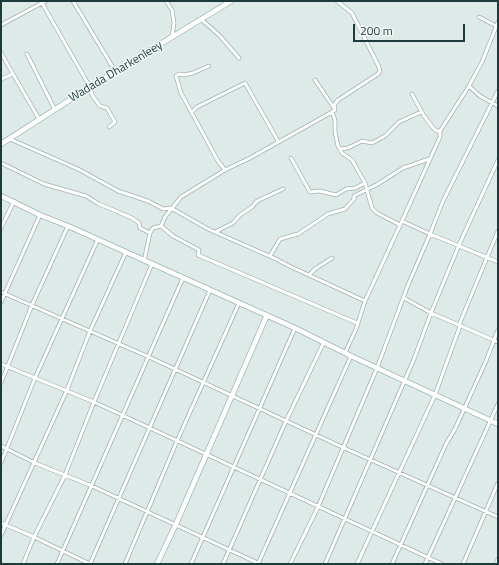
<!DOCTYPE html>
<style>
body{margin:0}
#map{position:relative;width:499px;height:565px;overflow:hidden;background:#deeae8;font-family:"Titillium Web",sans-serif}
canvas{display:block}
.frame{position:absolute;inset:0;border:2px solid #1f3a3b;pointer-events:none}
.scale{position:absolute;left:353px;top:24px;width:112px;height:18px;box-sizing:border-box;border:2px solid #1f3a3b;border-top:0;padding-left:5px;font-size:12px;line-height:14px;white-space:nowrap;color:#1f3a3b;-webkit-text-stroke:3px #eff7f5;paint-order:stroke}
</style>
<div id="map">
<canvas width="499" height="565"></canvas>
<div class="frame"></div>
<div class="scale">200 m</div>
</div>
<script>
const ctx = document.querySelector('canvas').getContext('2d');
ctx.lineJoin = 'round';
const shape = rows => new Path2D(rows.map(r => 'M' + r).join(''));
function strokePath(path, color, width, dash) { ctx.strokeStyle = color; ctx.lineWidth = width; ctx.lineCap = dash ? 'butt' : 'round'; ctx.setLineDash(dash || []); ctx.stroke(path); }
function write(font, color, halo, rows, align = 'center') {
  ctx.font = font + ' "Titillium Web",sans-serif'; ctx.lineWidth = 3; ctx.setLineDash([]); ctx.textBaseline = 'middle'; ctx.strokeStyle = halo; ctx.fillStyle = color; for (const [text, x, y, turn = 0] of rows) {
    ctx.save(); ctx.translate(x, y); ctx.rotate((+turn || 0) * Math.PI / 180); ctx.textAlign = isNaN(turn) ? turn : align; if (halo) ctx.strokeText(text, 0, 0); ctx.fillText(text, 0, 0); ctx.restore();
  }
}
const street = shape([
 [40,1,42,3,46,1],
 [73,1,112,66,113,74],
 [166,1,172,10,174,23,172,37],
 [479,17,498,27],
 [202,20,220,36,239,58],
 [1,25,42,3,90,87,92,95,100,106,107,108,115,122,109,127],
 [1,53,39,119],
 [27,54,55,110],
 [209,66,193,73,184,75,179,74,176,76,181,93,218,161,225,170],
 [1,79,13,74],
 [315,80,334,108],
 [469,86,480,96,498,106],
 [498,91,443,201,430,234,498,262],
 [412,94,424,116,434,129,437,131,440,131],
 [192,112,197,107,245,83,278,141],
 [332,112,335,120,335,132,338,146,342,153,352,160,365,183,372,208,377,213,400,225],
 [10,139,80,170,118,191,148,201,163,209,171,208,208,229,276,259,287,265,365,301],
 [340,149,348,148,362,141,372,143,385,136,399,122,421,112],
 [291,158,310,192,320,191,336,195,346,189,355,188,365,183],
 [1,163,44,184,86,196,99,204,132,218,139,223,140,228,150,233],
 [161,226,173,236,199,250,198,255,357,323],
 [1,228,14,201],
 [215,232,233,223,240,215,252,207,257,201,283,189],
 [270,256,280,239,298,234,328,214,345,209,354,199,354,196,378,184,403,168,429,159],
 [144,261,150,233,153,228,161,226,165,217,181,197,225,170,250,158,332,112,335,110,334,105,338,100,378,74,380,71,379,67,352,13,337,1],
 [309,275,315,269,332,258],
 [1,292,149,357,342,447,498,517],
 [404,298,431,313,498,342],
 [1,302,40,215],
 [459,325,498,231],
 [345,353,356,329,365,301,402,221,440,137,440,131,469,86,482,62,498,22],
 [1,364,94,402,442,564],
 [1,383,32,305,68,226],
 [1,446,35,463,92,486,260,564],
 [1,463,35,378,98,239],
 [1,523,34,537,90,564],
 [1,535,67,390,90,331,126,252],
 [23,564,34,537,65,475,94,402,152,264],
 [57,564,183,278],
 [90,564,210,290],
 [125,564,177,441,239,303],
 [191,564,295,328],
 [223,564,286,421,324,342],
 [258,564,351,356],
 [290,564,318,507,377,368,408,285,430,234,402,221],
 [325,564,414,359,431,313,459,245,498,160],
 [357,564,435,395,460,326],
 [392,564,446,444,455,429,486,361,498,330],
 [425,564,498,404],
 [463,564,498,483],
 [496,564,498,559]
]);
const secondary = shape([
 [1,144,90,87,231,1],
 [1,196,40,215,68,226,295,328,351,356,498,424],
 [157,564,176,524,267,315]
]);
strokePath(street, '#a1b2b1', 4.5);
strokePath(secondary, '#9db6b4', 6);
strokePath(street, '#fff', 3);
strokePath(secondary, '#fff', 4.5);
write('12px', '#1f3a3b', '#eff7f5', [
 ["Wadada Dharkenleey",116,72,-31]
]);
</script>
